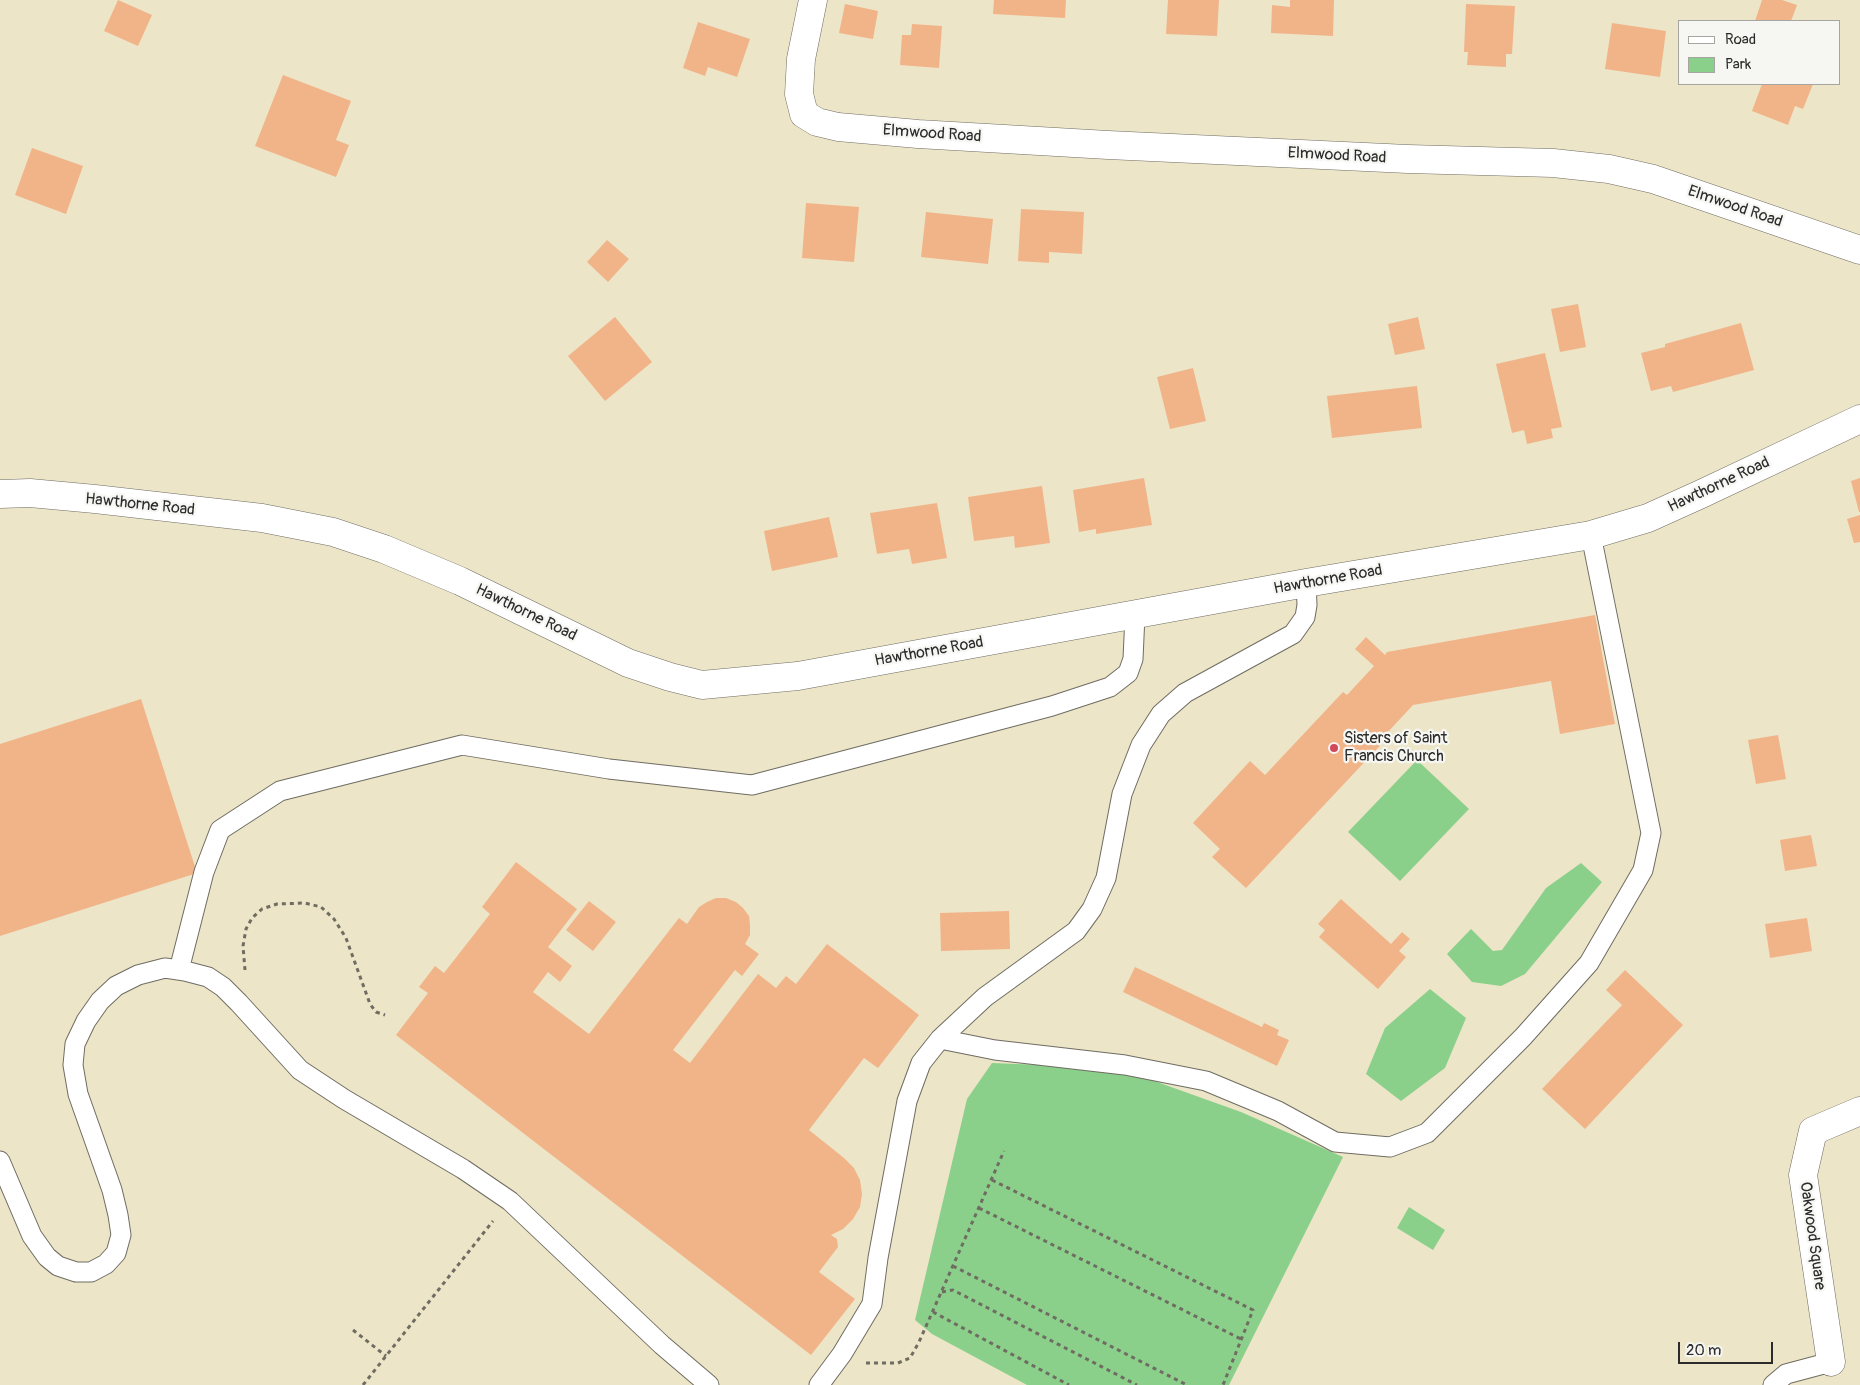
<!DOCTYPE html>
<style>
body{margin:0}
#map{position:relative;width:1860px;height:1385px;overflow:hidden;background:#ece5c8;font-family:Pangolin,sans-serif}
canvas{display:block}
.legend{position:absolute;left:1678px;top:20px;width:162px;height:65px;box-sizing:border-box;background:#f6f6f2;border:1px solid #a5a5a2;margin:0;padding:6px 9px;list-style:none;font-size:15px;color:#2b2b2b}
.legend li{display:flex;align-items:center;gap:10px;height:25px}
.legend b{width:25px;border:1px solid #a5a5a2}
.scale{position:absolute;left:1678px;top:1342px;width:95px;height:22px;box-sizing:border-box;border:2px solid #2b2b2b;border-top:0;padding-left:6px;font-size:15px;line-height:18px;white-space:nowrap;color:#2b2b2b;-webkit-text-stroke:4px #f6f6f2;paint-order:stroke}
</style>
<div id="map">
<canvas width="1860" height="1385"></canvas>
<ul class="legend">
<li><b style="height:6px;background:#fff"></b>Road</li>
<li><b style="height:14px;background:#8bd08a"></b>Park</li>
</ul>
<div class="scale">20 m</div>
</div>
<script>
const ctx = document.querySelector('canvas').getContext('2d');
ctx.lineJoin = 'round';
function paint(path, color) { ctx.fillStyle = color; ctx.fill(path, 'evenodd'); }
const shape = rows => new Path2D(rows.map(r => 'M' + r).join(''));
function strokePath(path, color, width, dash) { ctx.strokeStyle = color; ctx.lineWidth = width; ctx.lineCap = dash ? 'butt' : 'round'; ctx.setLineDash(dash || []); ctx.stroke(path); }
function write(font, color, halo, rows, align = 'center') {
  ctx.font = font + ' Pangolin,sans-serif'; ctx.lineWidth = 4.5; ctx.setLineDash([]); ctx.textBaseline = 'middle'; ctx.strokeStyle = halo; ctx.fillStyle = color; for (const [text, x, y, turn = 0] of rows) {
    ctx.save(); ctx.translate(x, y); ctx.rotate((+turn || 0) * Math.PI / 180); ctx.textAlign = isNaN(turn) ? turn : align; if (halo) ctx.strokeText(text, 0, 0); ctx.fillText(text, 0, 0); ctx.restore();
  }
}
paint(shape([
 [1417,760,1469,809,1400,881,1348,832],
 [1581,863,1602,882,1525,974,1501,986,1472,982,1447,954,1471,929,1493,951,1502,950,1546,888],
 [1430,989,1466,1018,1445,1068,1401,1101,1366,1074,1385,1028],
 [992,1063,1118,1068,1241,1112,1343,1157,1229,1385,1027,1385,932,1334,915,1320,967,1099],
 [1409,1207,1445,1230,1433,1250,1397,1228]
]), '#8bd08a');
paint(shape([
 [118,0,152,15,138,46,104,31],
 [994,0,1066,0,1065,18,993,14],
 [1168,0,1219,0,1217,36,1166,34],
 [1290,0,1334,0,1333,36,1271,33,1272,5,1290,7],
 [1762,0,1782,0,1797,5,1791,21,1755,21],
 [845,4,878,11,873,39,839,33],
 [1466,4,1515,6,1512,54,1506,54,1506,67,1467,65,1468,52,1464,52],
 [698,22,750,39,737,77,708,67,705,76,683,68],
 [1612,23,1666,31,1660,77,1605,69],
 [912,24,942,26,939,68,900,65,902,35,911,35],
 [283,75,351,101,336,140,349,145,336,177,255,146],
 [1762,84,1813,84,1803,109,1795,106,1788,125,1752,111],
 [32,148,83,166,66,214,15,195],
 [806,203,859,207,854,262,802,258],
 [1021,209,1084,212,1082,254,1049,252,1049,263,1018,261],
 [926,212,993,219,988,264,921,257],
 [607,240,629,259,608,282,587,262],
 [1578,304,1586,347,1560,352,1551,309],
 [615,317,652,362,605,401,568,356],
 [1418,317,1425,349,1395,355,1388,324],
 [1741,323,1754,370,1673,392,1671,386,1651,391,1641,353,1665,347,1665,344],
 [1545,353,1562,427,1551,429,1553,438,1527,444,1524,430,1512,433,1496,364],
 [1193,368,1206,421,1170,429,1157,377],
 [1417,386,1422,428,1332,438,1327,396],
 [1144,478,1152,525,1096,534,1096,529,1079,532,1073,490],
 [1860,478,1860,512,1859,512,1851,481],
 [1042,486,1050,543,1015,548,1014,536,974,541,968,497],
 [937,503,947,558,912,564,909,549,877,554,870,513],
 [1860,515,1860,542,1854,543,1847,519],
 [829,517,838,557,772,571,764,531],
 [1595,615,1615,724,1560,734,1551,681,1413,705,1387,733,1390,735,1246,888,1212,857,1220,849,1193,823,1250,761,1265,775,1343,692,1347,695,1374,666,1355,649,1366,637,1385,655,1387,652],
 [141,699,197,873,0,936,0,744],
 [1778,735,1786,779,1756,784,1748,740],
 [1811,835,1817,866,1785,871,1780,840],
 [516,862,577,909,548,947,572,966,560,982,548,972,533,992,589,1034,679,918,687,924,699,907,707,902,716,898,726,898,736,902,743,908,749,916,750,925,750,935,745,944,759,954,742,976,735,970,673,1050,690,1063,758,974,776,988,786,976,796,984,827,944,919,1015,878,1068,864,1058,809,1130,844,1158,854,1168,860,1180,862,1194,860,1207,853,1219,843,1229,831,1235,837,1239,838,1247,819,1272,855,1299,811,1355,396,1035,428,993,419,987,435,966,444,973,490,914,482,907],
 [1341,899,1391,944,1402,932,1410,939,1399,951,1406,957,1378,989,1319,937,1325,930,1318,924],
 [589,901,616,922,593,951,566,930],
 [1009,911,1010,949,941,951,940,913],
 [1807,918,1812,951,1770,958,1765,924],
 [1135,967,1262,1027,1264,1023,1279,1030,1277,1035,1289,1040,1277,1066,1123,992],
 [1625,970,1683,1025,1585,1129,1542,1089,1622,1005,1606,990]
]), '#f1b489');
const service = shape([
 [179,970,204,872,220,830,280,791,462,745,609,769,752,785,1052,706,1110,687,1128,673,1133,659,1135,615],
 [940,1039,995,1050,1125,1065,1206,1081,1278,1111,1335,1142,1390,1147,1427,1133,1523,1037,1589,963,1643,870,1651,833,1591,535],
 [0,1161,32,1236,47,1257,58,1266,76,1272,91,1272,106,1264,116,1253,121,1235,118,1215,112,1190,78,1094,73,1065,75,1044,86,1021,100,1001,116,986,138,975,165,968,185,971,208,977,223,987,239,1003,300,1070,344,1099,463,1169,510,1201,662,1345,709,1385],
 [819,1385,842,1354,872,1304,878,1258,907,1101,921,1063,940,1039,985,997,1076,931,1092,909,1106,878,1122,794,1141,745,1161,714,1185,693,1293,634,1305,617,1307,605,1306,583],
 [1773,1385,1786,1374,1831,1362]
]);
const minor = shape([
 [813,0,801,59,799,94,804,114,817,122,838,127,918,134,1108,145,1408,159,1553,163,1609,169,1653,179,1860,250],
 [0,494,30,493,95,499,262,518,333,532,384,549,460,581,628,663,670,677,702,685,798,676,1306,583,1591,535,1648,518,1699,495,1860,419],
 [1831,1362,1803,1175,1813,1131,1860,1111]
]);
strokePath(service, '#6f6c62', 21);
strokePath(minor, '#6f6c62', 29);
strokePath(shape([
 [245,970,243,946,246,929,252,918,262,909,277,904,305,903,321,907,334,919,346,938,370,1004,376,1012,385,1015],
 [992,1180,1253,1310,1223,1385],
 [979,1208,1241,1339],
 [953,1266,1187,1385],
 [942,1292,953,1290,1137,1385],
 [933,1312,1069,1385],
 [353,1330,386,1356],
 [866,1363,898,1363,910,1358,919,1342,1004,1151],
 [363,1385,493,1221]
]), '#6f6c62', 3, [4, 4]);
strokePath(service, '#fff', 19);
strokePath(minor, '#fff', 28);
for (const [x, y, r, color] of [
 [1334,748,5,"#d1495b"]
]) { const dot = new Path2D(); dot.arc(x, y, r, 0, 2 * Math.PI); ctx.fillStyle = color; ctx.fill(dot); strokePath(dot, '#f6f6f2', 2); }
write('16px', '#2b2b2b', '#f6f6f2', [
 ["Elmwood Road",932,134,4],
 ["Elmwood Road",1337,156,3],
 ["Elmwood Road",1735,207,19],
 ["Hawthorne Road",1719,485,-25],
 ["Hawthorne Road",140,505,6],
 ["Hawthorne Road",1328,580,-10],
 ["Hawthorne Road",526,613,26],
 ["Hawthorne Road",929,652,-10],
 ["Oakwood Square",1812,1236,82]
]);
write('16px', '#2b2b2b', '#f6f6f2', [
 ["Sisters of Saint",1344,739],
 ["Francis Church",1344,757]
], 'left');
</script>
